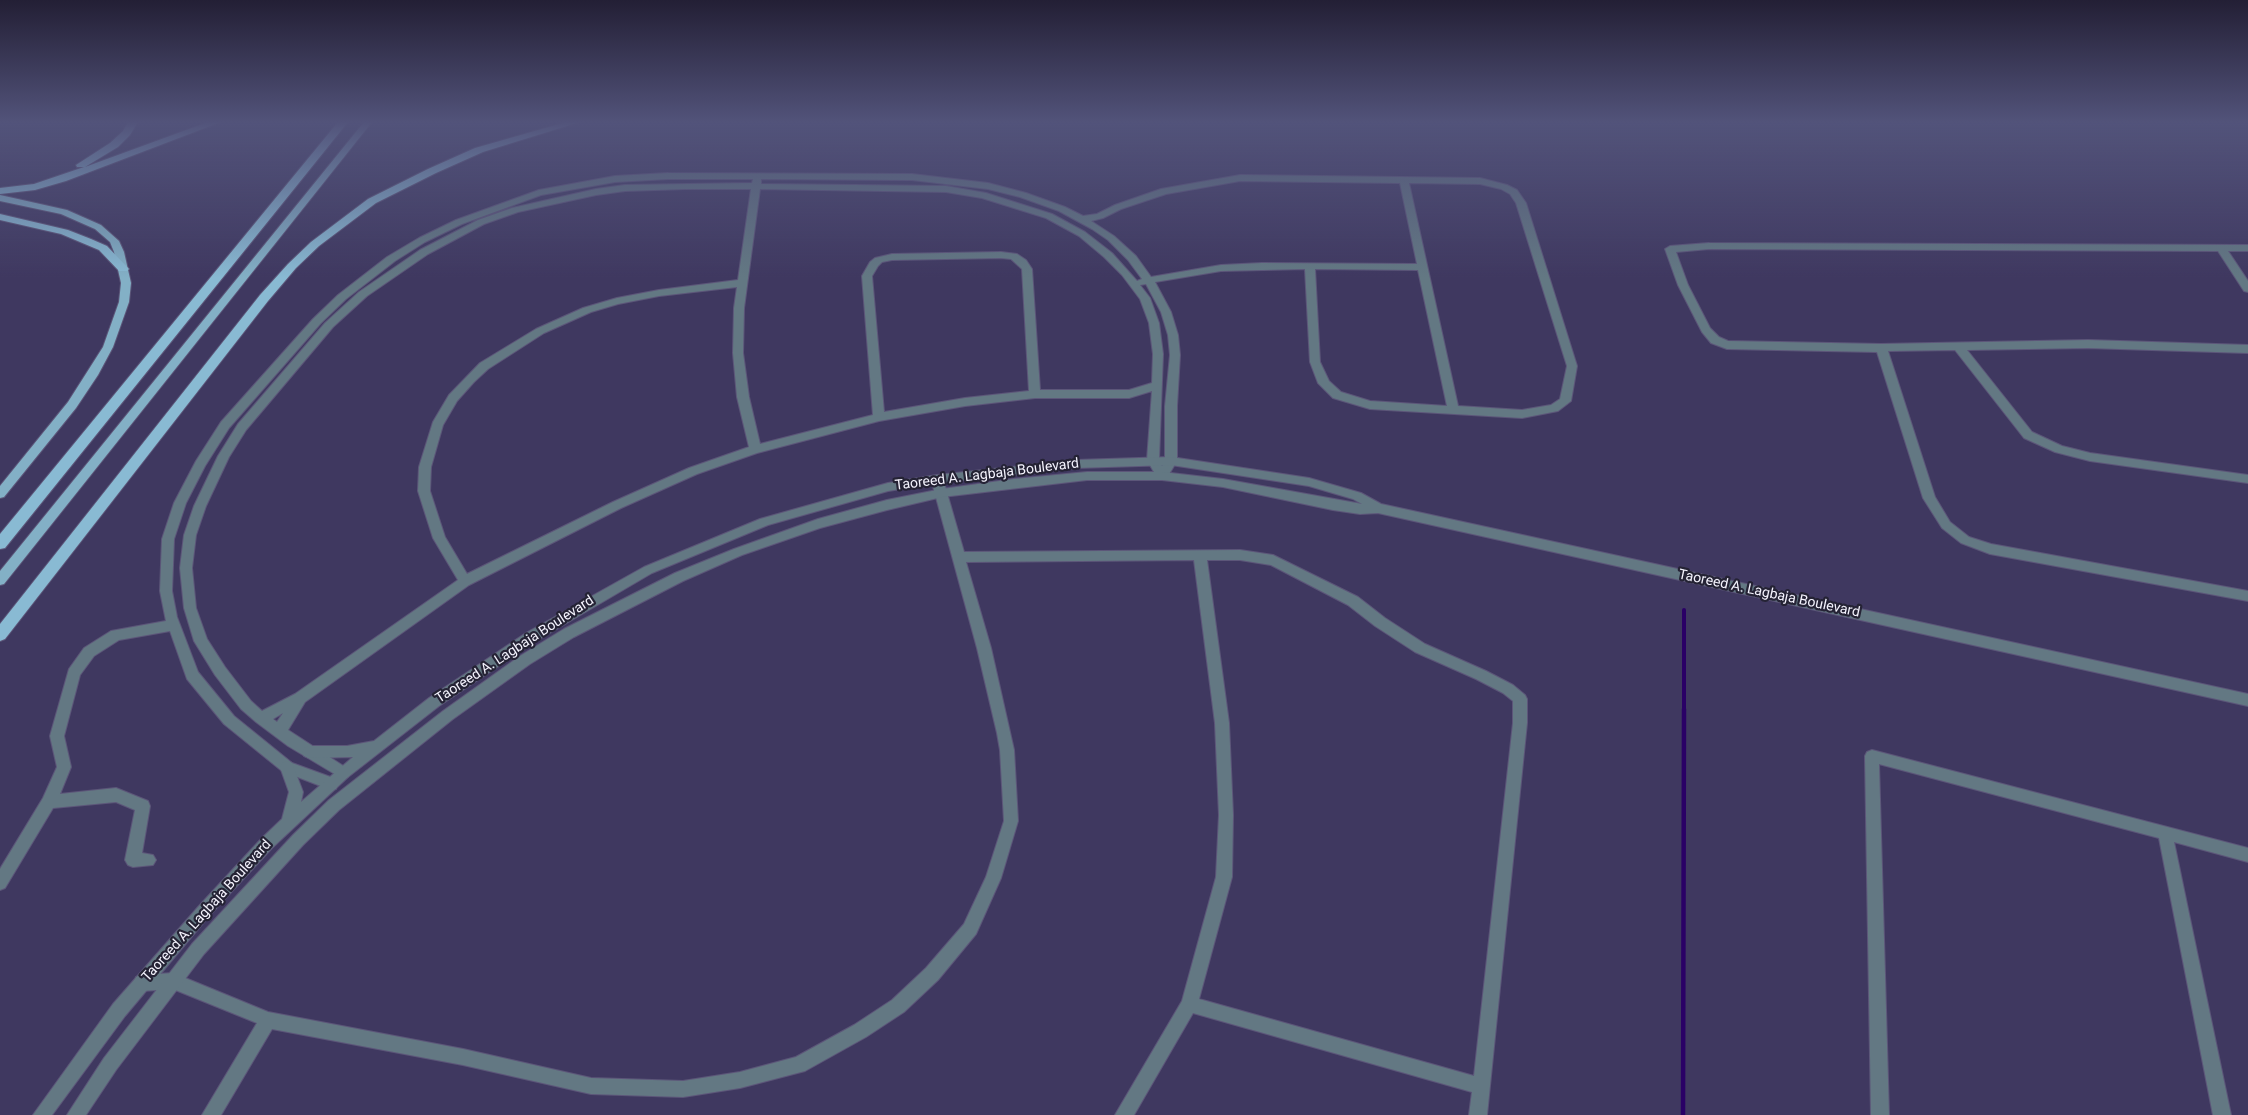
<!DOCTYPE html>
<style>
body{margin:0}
canvas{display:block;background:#3f3860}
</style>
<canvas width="2248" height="1115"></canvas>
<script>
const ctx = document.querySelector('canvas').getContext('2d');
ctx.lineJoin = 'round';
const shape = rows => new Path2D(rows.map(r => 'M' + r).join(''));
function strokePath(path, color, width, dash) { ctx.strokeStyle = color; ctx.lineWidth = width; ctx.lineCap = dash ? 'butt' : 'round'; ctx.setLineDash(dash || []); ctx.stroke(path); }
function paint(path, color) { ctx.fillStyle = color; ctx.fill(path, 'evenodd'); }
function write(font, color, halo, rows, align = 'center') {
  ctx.font = font + ' Roboto,sans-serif'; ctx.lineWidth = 4.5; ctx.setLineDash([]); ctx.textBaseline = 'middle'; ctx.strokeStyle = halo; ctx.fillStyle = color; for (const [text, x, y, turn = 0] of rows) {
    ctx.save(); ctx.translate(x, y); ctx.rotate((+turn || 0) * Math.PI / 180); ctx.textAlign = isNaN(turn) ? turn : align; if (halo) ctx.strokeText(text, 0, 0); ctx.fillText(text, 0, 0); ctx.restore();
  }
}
strokePath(shape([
 [1684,710,1684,610]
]), '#2a0066', 4);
strokePath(shape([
 [1683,1115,1684,709]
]), '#2a0066', 4.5);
const minor = shape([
 [668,173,912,174,988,183,1026,193,1065,207,1083,216,1097,214,1115,205,1161,189,1240,175,1480,178,1507,185,1517,190,1526,203,1577,366,1571,401,1558,411,1522,418,1370,409,1333,398,1318,383,1310,362,1305,269,1221,271,1155,282,1171,312,1178,335,1180,355,1177,406,1177,461,1166,479,1158,479,1147,460,1152,391,1129,398,1035,398,965,406,879,421,757,453,697,474,621,508,469,585,305,702,288,730,348,769,350,773,348,777,343,779,288,746,256,722,241,709,215,675,194,641,184,608,180,568,184,535,194,506,218,456,238,424,325,323,359,292,420,250,478,220,512,208,596,189,625,185,752,183,753,179,668,179,615,182,541,195,462,224,425,242,395,261,346,299,321,323,229,428,205,466,186,503,174,539,172,591,177,617,198,672,234,716,292,763,336,779,338,784,336,789,331,790,282,771,224,724,187,679,170,631,119,640,94,656,80,675,64,736,71,767,60,794,116,788,148,801,150,806,142,853,153,855,156,860,153,865,133,867,128,865,125,860,135,810,116,802,53,808,5,888,0,890,0,869,43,798,57,767,50,736,69,669,84,648,111,631,166,621,160,591,162,539,174,503,196,461,221,422,313,319,338,295,387,257,419,238,456,220,539,190,615,176,668,173],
 [761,179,912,180,988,189,1020,197,1059,211,1092,229,1108,240,1128,260,1142,279,1137,281,1112,253,1085,232,1052,214,986,193,946,186,761,184,761,179],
 [1240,181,1400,183,1417,264,1262,263,1221,265,1151,277,1136,256,1114,236,1091,221,1103,218,1121,209,1166,194,1240,181],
 [1409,183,1480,184,1501,189,1510,194,1516,203,1567,366,1560,399,1551,405,1522,410,1458,406,1409,183],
 [685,189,751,189,738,280,659,290,617,298,583,308,536,329,480,363,449,395,433,422,419,467,418,491,433,538,458,580,295,694,262,711,251,701,225,667,207,639,196,608,192,568,196,535,206,506,229,457,246,430,333,327,367,296,428,254,484,224,518,212,596,195,625,191,685,189],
 [760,189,946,192,982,198,1046,218,1079,236,1104,257,1122,275,1140,299,1149,323,1153,354,1152,383,1129,390,1040,390,1032,269,1026,260,1017,254,1001,252,892,254,875,258,870,262,862,276,873,415,760,444,749,397,743,353,744,308,760,189],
 [1001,258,1011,259,1022,269,1029,391,965,398,884,412,872,276,878,266,882,262,892,260,1001,258],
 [1315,269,1418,270,1447,406,1370,401,1341,392,1329,381,1320,362,1315,269],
 [1146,284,1161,312,1168,335,1170,355,1165,406,1165,461,1162,466,1159,460,1163,354,1159,323,1150,298,1140,285,1146,284],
 [737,287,734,308,733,353,737,397,749,447,689,468,613,502,467,574,445,537,430,491,431,467,443,425,457,401,474,382,488,369,544,333,591,312,618,304,659,296,737,287],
 [283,713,277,722,273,719,283,713],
 [1709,243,2248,245,2248,251,2228,251,2248,281,2248,292,2244,291,2218,251,1709,249,1676,252,1688,285,1710,328,1719,337,1728,341,1881,344,2088,340,2248,345,2248,353,2088,348,1967,350,2032,432,2062,446,2090,453,2248,475,2248,483,2090,461,2055,452,2024,438,1955,350,1888,351,1935,497,1950,522,1969,537,1991,544,2248,591,2248,601,1990,554,1961,543,1942,528,1923,498,1877,352,1727,349,1711,343,1702,332,1678,285,1665,249,1670,246,1709,243],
 [937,475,943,479,964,552,1240,550,1273,555,1358,597,1385,618,1425,644,1486,671,1513,685,1525,695,1527,699,1527,723,1487,1115,1469,1115,1472,1092,1193,1013,1134,1115,1115,1115,1182,1001,1216,877,1219,815,1215,723,1194,560,966,562,991,648,1014,750,1018,821,1001,878,976,934,938,980,904,1012,866,1037,805,1071,740,1088,683,1097,591,1094,463,1065,272,1029,221,1115,202,1115,257,1023,173,989,142,991,136,989,134,983,136,977,142,975,173,973,268,1012,463,1049,591,1078,683,1081,740,1072,796,1057,854,1025,892,1000,926,968,964,924,986,877,1004,821,1000,750,997,733,977,648,931,479,937,475],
 [1207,560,1240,560,1271,565,1348,605,1375,626,1415,652,1476,679,1503,693,1513,701,1513,723,1474,1076,1199,999,1232,877,1233,815,1229,723,1207,560],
 [1872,750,2248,848,2248,862,2174,842,2231,1115,2213,1115,2159,838,1879,764,1889,1115,1871,1115,1865,756,1867,752,1872,750]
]);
const tertiary = shape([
 [1171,457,1309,478,1361,493,1381,504,2248,694,2248,706,1378,513,1360,514,1333,510,1223,487,1162,480,1087,480,942,497,887,510,820,528,742,555,683,581,574,637,530,664,453,719,339,810,303,845,204,954,116,1070,86,1115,67,1115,104,1058,192,944,293,835,329,800,443,711,520,656,564,629,675,573,734,549,818,519,887,500,942,489,1014,479,1087,472,1162,472,1223,479,1362,504,1353,499,1309,486,1171,465,1076,468,937,483,888,491,768,525,652,573,536,641,439,706,348,777,272,848,209,916,125,1016,52,1115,33,1115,113,1004,199,906,262,838,282,819,289,792,280,767,282,763,287,761,292,763,303,792,301,802,353,757,309,758,304,756,302,752,304,748,309,746,347,746,374,741,429,698,526,633,644,567,760,519,888,483,937,475,1076,460,1171,457]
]);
const primary = shape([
 [364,122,372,122,4,584,0,585,0,571,364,122],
 [0,195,67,210,101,225,119,241,124,252,131,283,129,302,113,347,98,375,76,408,4,497,0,498,0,486,68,402,103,347,119,302,121,283,114,252,110,242,95,229,61,214,0,201,0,195]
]);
const trunk = shape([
 [128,122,138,122,130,135,118,147,85,167,208,122,221,122,66,181,35,190,0,194,0,188,34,184,84,167,77,167,76,165,110,143,123,131,128,122],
 [338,122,348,122,5,548,0,549,0,534,338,122],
 [566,122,580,122,483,152,436,173,376,203,319,246,296,268,268,301,5,639,0,641,0,624,260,295,288,264,311,242,368,199,428,169,475,148,566,122],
 [0,214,68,230,91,239,107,246,129,269,127,271,119,271,99,250,61,234,0,220,0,214]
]);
strokePath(minor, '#5c5679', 2);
strokePath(tertiary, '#5c5679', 2);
strokePath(primary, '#5c5679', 2);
strokePath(trunk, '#5c5679', 2);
paint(minor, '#637883');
paint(tertiary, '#637883');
paint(primary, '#83b0c6');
paint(trunk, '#89bad3');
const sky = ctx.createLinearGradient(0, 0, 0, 278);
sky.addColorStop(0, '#231f35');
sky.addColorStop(0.44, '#52537a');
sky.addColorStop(1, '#52537a00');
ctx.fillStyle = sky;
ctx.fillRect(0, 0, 2248, 278);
write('14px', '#f4f3fd', '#252335', [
 ["Taoreed A. Lagbaja Boulevard",987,475,-7],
 ["Taoreed A. Lagbaja Boulevard",1769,594,12],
 ["Taoreed A. Lagbaja Boulevard",515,650,-33],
 ["Taoreed A. Lagbaja Boulevard",207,911,-48]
]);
</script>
